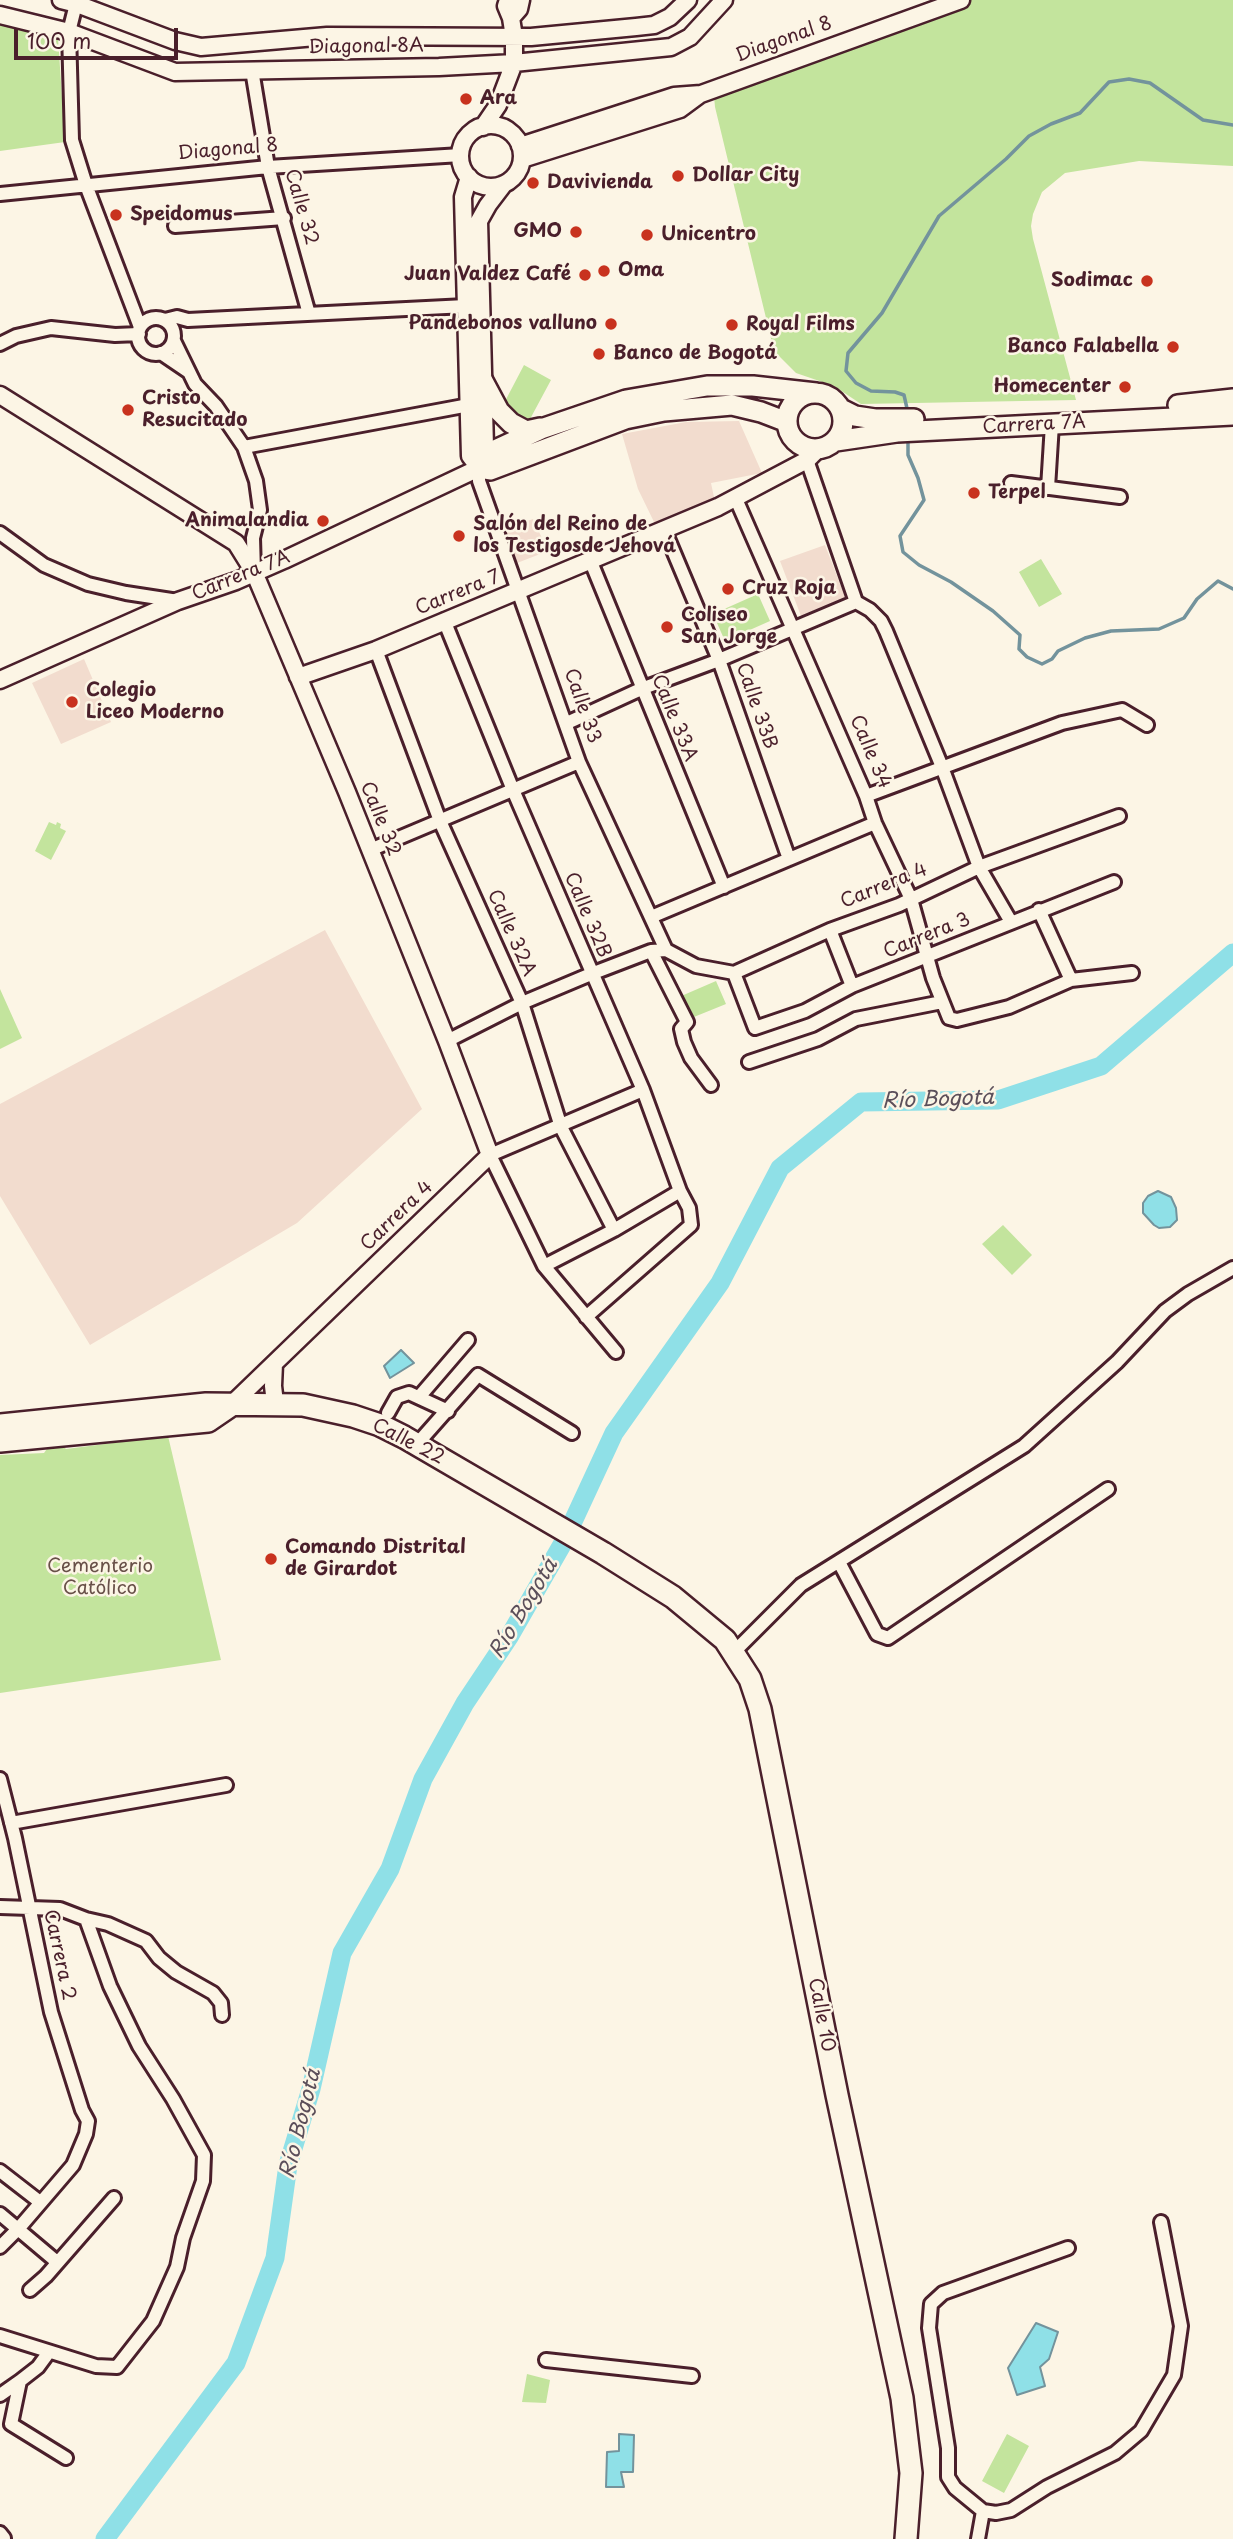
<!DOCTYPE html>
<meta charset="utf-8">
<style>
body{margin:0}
#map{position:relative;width:1233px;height:2539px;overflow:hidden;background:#fcf5e5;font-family:"Playpen Sans",sans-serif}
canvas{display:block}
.scale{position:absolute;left:14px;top:28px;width:164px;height:32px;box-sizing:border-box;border:4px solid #4a1f2b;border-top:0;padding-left:9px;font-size:21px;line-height:24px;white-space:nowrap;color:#4a1f2b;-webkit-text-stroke:5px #fcf5e5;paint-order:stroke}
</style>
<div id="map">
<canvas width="1233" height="2539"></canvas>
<div class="scale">100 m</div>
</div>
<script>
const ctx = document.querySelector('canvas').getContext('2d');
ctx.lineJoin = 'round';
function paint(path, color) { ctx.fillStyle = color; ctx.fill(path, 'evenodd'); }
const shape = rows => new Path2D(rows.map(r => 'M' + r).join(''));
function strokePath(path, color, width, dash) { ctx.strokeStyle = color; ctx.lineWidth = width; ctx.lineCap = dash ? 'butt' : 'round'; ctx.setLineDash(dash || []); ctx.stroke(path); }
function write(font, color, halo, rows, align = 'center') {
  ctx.font = font + ' "Playpen Sans",sans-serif'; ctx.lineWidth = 5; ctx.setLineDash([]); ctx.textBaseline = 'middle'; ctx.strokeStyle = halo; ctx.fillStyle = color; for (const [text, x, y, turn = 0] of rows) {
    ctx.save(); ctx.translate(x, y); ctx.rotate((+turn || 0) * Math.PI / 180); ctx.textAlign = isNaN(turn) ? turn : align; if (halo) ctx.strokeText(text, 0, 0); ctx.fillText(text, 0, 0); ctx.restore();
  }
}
paint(shape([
 [739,421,762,473,711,483,715,502,655,524,638,489,622,434,686,422],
 [533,519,548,551,517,563,502,530],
 [825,545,846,599,801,616,780,561],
 [84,659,111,722,61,744,32,683],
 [325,930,422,1109,297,1223,90,1345,0,1196,0,1104]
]), '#f2dcce');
paint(shape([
 [961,0,1233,0,1233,166,1139,161,1065,173,1042,192,1033,214,1031,226,1033,239,1076,400,861,404,834,386,796,373,774,351,715,107,713,85],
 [0,19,58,38,65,142,0,151],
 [524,365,551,380,529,421,502,407],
 [1041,559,1062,594,1039,607,1019,572],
 [758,594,770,621,725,641,713,614],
 [49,822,56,825,57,822,61,824,60,828,66,831,51,860,35,851],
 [716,981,726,1004,689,1019,679,997],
 [0,989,22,1038,0,1049],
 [1003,1225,1032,1255,1012,1275,982,1244],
 [168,1436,221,1660,0,1693,0,1455,44,1453,49,1446,61,1444,66,1449],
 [527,2374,550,2380,546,2403,522,2402],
 [1007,2434,1029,2446,1004,2493,982,2481]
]), '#c3e49d');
const water = shape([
 [1158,1191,1171,1197,1176,1208,1177,1220,1170,1227,1159,1228,1154,1225,1143,1213,1143,1203,1148,1196,1158,1191],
 [401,1350,414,1363,390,1378,384,1366,401,1350],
 [1036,2323,1058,2332,1049,2359,1040,2367,1045,2386,1017,2395,1008,2368,1036,2323],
 [619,2434,634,2435,633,2472,621,2472,624,2487,606,2487,607,2452,619,2451,619,2434]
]);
paint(water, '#8fe0e7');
strokePath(water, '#73939c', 2);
strokePath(shape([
 [908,413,904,395,895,392,871,391,856,383,846,371,848,353,882,313,939,216,1006,159,1029,136,1051,124,1080,113,1109,82,1129,79,1150,83,1203,120,1233,125],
 [908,439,908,455,918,478,924,500,900,536,903,552,919,565,951,582,993,611,1020,635,1019,649,1027,657,1042,664,1052,659,1058,651,1085,638,1111,631,1159,629,1184,618,1197,599,1218,581,1233,589]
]), '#73939c', 3.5);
strokePath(shape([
 [105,2539,236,2363,275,2258,288,2165,311,2089,342,1953,390,1869,423,1779,465,1703,509,1637,563,1543,614,1433,720,1283,780,1168,861,1102,998,1100,1101,1066,1233,953]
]), '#8fe0e7', 19);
const minor = shape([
 [77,0,69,32,72,140,86,185,140,327],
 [252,70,268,167,309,314],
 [0,194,268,167,461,155],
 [175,226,284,218],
 '138 336a18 18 0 1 1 36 0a18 18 0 1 1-36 0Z',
 [165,320,177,317,188,320,466,306],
 [174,341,195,384,216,406,244,447,256,481,260,510,253,538,254,572],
 [0,344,16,336,51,328,115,335,139,334],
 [161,353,189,372],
 [244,447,469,405],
 [807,460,856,602,870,610,881,621,886,631,942,767,979,867,1011,922],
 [479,468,479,481,579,762,666,950],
 [1011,483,1120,497],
 [1048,488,1052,424],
 [736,499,866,796,875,823,911,899,933,978,949,1018,957,1020,1009,1007,1071,980,1132,973],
 [664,529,719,660,789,859],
 [0,533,44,565,88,584,126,593,178,601],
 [591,562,724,887],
 [444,620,513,790,643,1090,680,1191,689,1208,691,1225,586,1317],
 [376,650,440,821,522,1003,561,1127,614,1230],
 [567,723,641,689,719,660,856,602],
 [866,796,1062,723,1122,710,1147,725],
 [370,850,579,762],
 [1039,910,1071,980],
 [651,917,875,823],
 [830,930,852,986],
 [666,950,696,966,734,973,830,930,899,905,979,867,1119,816],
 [651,951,687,1022,681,1029,684,1042,691,1058,711,1085],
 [734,973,755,1028,805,1011,852,986,1114,882],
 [447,1041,522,1003,591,974,651,951,666,950],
 [749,1062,818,1039,856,1019,942,1002],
 [544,1266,614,1230,680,1191],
 [616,1352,544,1266,490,1155,643,1090],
 [419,1397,468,1340],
 [388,1413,397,1397,409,1393,448,1411],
 [417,1444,478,1375,572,1433],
 [839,1562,877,1634,888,1638,1108,1489],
 [734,1652,801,1585,1024,1446,1117,1362,1165,1311,1188,1294,1233,1268],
 [0,1779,15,1838,51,2012,82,2110,88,2121,86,2134,73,2165,19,2228,0,2247],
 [11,1823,226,1785],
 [0,1907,60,1909,86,1919,108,1924,146,1941,159,1958,176,1972,213,1993,221,2003,222,2015],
 [0,2171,40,2202],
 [0,2214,57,2262],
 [1068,2248,943,2293,931,2304,929,2328,948,2448,948,2477,955,2488,983,2511,996,2513,1011,2510,1047,2487,1115,2453,1141,2431,1174,2375,1181,2326,1161,2222],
 [30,2290,46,2276,114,2198],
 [0,2336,96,2366,117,2367,153,2321,177,2267,183,2238,203,2181,204,2155,173,2099,139,2046,110,1986,86,1919],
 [49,2352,38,2367,20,2381,11,2424,66,2458],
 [546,2360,692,2376],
 [0,2395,20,2381],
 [0,2533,4,2538],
 [978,2539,983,2511]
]);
const tertiary = shape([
 [61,0,77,4,175,41,201,47,327,36,531,37,636,27,654,25,670,17,688,0],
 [0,15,69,32,175,72,439,67,514,63,671,47,690,37,724,0],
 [511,18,519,9,521,0],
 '460 156a31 31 0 1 1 62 0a31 31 0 1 1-62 0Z',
 [483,127,498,105,514,63,514,37,511,18,506,6,508,0],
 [520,146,674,96,701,94,961,0],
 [522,159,680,109,699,95],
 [469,177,463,197,470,456,479,468],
 [0,395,236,543,254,572,347,792,447,1041,490,1155,230,1406],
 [480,466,485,447,479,221,488,205,504,184],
 [298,677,376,650,718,507,807,460,818,449],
 [0,680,178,601,236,581,284,560,479,468],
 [274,1364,273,1386,275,1403]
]);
const secondary = shape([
 [483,381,499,411,511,423,526,431,540,428],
 '787 421a28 28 0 1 1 56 0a28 28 0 1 1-56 0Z',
 [1178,405,1233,399],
 [841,409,855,416,875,419,914,419],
 [787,422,761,412,732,405,664,411,625,419,490,470,479,468,491,452,541,429,626,400,707,386,753,386,816,393],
 [836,441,897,432,1233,415]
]);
const primary = shape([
 [0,1425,206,1404,303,1405,353,1416,380,1425,404,1437,603,1553,673,1597,725,1640,750,1679,760,1709,837,2095,902,2398,911,2473,906,2539],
 [0,1441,208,1421,230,1406]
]);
strokePath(minor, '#4a1f2b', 18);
strokePath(tertiary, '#4a1f2b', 21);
strokePath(secondary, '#4a1f2b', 24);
strokePath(primary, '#4a1f2b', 26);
strokePath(minor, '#fcf5e5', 12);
strokePath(tertiary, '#fcf5e5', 16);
strokePath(secondary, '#fcf5e5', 19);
strokePath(primary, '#fcf5e5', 21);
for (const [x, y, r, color] of [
 [466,99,7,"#c8321e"],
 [678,176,7,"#c8321e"],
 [533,183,7,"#c8321e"],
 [116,215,7,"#c8321e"],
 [576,232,7,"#c8321e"],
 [647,235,7,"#c8321e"],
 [604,271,7,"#c8321e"],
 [585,275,7,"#c8321e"],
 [1147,281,7,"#c8321e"],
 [611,324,7,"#c8321e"],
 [732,325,7,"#c8321e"],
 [1173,347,7,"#c8321e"],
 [599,354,7,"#c8321e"],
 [1125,387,7,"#c8321e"],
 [128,410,7,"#c8321e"],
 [974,493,7,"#c8321e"],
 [323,521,7,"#c8321e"],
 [459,536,7,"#c8321e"],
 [728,589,7,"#c8321e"],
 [667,627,7,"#c8321e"],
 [72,702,7,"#c8321e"],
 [271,1559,7,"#c8321e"]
]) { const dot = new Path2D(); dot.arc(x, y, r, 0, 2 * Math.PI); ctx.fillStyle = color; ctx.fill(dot); strokePath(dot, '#fcf5e5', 2.5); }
write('19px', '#4a1f2b', '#fcf5e5', [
 ["Diagonal 8",784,40,-20],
 ["Diagonal 8A",366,47,-1],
 ["Diagonal 8",228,150,-5],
 ["Calle 32",301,207,74],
 ["Carrera 7A",1034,425,-3],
 ["Carrera 7A",241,576,-22],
 ["Carrera 7",458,593,-22],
 ["Calle 33",582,706,71],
 ["Calle 33B",756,706,71],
 ["Calle 33A",674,718,68],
 ["Calle 34",870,752,67],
 ["Calle 32",380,819,68],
 ["Carrera 4",884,886,-22],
 ["Calle 32B",587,915,67],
 ["Calle 32A",511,933,66],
 ["Carrera 3",927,936,-22],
 ["Carrera 4",397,1216,-44],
 ["Calle 22",408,1442,27],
 ["Carrera 2",59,1955,78],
 ["Calle 10",821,2015,79]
]);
write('bold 19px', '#4a1f2b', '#fcf5e5', [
 ["Ara",480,99],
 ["Dollar City",692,176],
 ["Davivienda",547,183],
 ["Speidomus",130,215],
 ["GMO",562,232,"right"],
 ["Unicentro",661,235],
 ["Oma",618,271],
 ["Juan Valdez Café",571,275,"right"],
 ["Sodimac",1133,281,"right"],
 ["Pandebonos valluno",597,324,"right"],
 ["Royal Films",746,325],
 ["Banco Falabella",1159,347,"right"],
 ["Banco de Bogotá",613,354],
 ["Homecenter",1111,387,"right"],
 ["Cristo",142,399],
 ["Resucitado",142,421],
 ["Terpel",988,493],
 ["Animalandia",309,521,"right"],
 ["Salón del Reino de",473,525],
 ["los Testigosde Jehová",473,547],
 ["Cruz Roja",742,589],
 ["Coliseo",681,616],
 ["San Jorge",681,638],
 ["Colegio",86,691],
 ["Liceo Moderno",86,713],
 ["Comando Distrital",285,1548],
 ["de Girardot",285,1570]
], 'left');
write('19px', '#685048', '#fcf5e5', [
 ["Cementerio",100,1567],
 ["Católico",100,1589]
]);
write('italic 21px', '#5b4f5a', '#fcf5e5', [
 ["Río Bogotá",938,1100,-2],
 ["Río Bogotá",524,1609,-59],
 ["Río Bogotá",301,2124,-76]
]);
</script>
